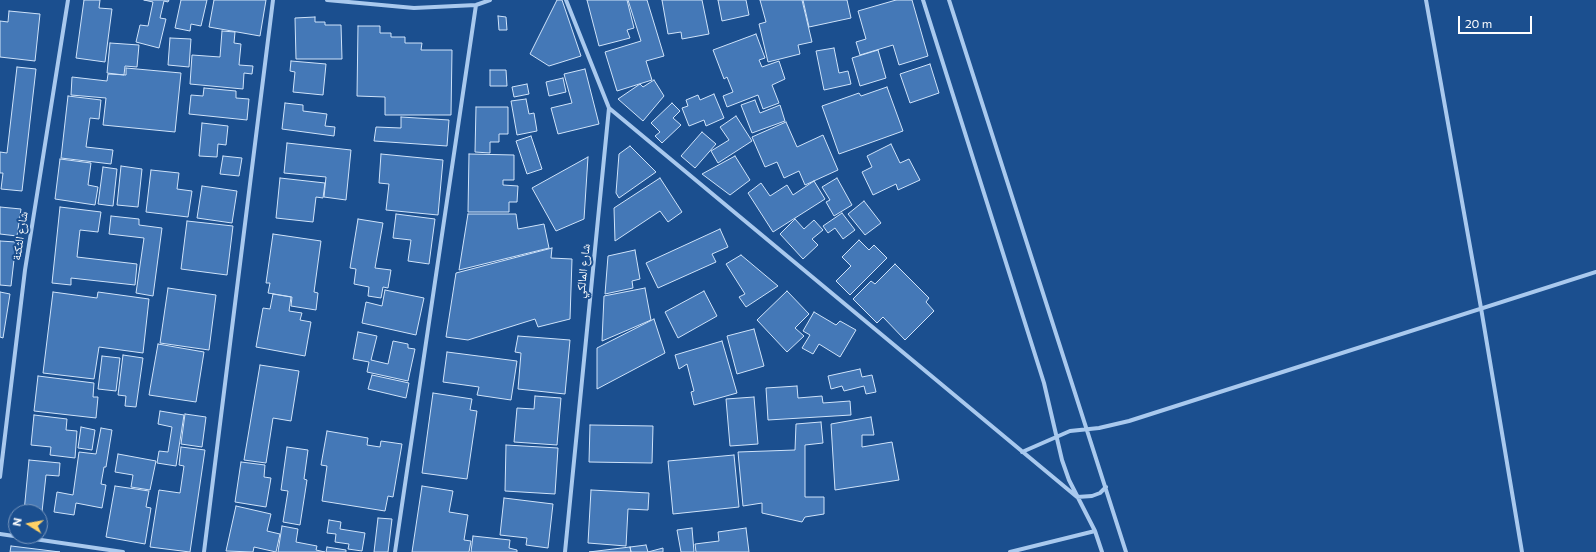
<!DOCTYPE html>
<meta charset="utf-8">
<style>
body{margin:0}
#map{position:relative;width:1596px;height:552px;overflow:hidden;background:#1b4f8f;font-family:Commissioner,sans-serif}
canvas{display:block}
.north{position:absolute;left:8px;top:504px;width:40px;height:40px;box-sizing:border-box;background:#1b4f8f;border:1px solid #7695bc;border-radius:50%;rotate:281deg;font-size:11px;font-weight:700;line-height:16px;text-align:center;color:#fff}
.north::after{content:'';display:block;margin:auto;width:14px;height:18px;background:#ffd166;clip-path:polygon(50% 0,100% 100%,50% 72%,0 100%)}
.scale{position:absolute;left:1458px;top:16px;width:74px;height:18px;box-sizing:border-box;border:2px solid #fff;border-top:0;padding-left:5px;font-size:12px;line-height:14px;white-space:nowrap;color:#fff;-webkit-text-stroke:3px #1b4f8f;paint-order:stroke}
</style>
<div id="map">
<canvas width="1596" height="552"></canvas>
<div class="north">N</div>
<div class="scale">20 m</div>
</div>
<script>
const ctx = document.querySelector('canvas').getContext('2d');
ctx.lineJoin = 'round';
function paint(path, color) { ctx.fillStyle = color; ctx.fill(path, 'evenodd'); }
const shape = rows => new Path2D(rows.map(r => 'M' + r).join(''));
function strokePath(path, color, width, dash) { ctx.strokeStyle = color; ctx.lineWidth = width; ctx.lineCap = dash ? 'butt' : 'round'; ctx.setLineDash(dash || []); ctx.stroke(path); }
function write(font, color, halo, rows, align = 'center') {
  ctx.font = font + ' Commissioner,"Noto Naskh Arabic",sans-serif'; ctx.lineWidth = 4; ctx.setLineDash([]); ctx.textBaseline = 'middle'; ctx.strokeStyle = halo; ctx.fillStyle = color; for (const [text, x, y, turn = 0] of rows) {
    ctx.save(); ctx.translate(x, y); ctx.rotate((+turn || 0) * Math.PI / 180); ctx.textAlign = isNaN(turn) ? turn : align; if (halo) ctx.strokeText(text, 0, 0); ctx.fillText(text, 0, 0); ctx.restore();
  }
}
const building = shape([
 [84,0,100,0,99,8,112,9,105,62,76,58,84,0],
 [144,0,169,0,168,2,164,1,160,18,166,19,159,48,136,42,140,25,148,26,153,2,144,0],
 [181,0,207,0,201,26,191,24,190,31,175,28,181,0],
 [214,0,266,0,260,36,209,27,214,0],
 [557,0,562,0,581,56,549,66,530,54,557,0],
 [587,0,627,0,634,28,627,30,630,38,599,46,587,0],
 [628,0,647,0,664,56,646,61,652,80,617,91,605,52,641,41,628,0],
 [662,0,702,0,709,34,682,39,681,32,668,34,662,0],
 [718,0,746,0,749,15,722,21,718,0],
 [760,0,802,0,812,42,798,45,800,54,768,62,759,24,766,22,760,0],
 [803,0,847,0,851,18,809,27,803,0],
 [896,0,912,0,928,56,899,65,893,45,860,55,856,42,866,39,858,11,896,0],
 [9,11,40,14,35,61,0,57,0,21,8,22,9,11],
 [498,16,506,17,507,30,499,30,498,16],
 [315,17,315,22,325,22,325,25,341,25,342,59,296,59,295,18,315,17],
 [358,26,380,26,380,33,391,33,391,37,405,37,405,43,422,43,421,50,452,50,451,115,385,115,385,97,357,96,358,26],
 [222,31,235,32,234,43,241,44,239,65,253,66,252,74,244,73,243,89,190,84,192,55,220,57,222,31],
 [756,34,765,58,759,60,762,67,779,61,785,79,772,85,779,103,763,109,758,95,727,107,723,96,733,92,727,77,724,79,713,50,756,34],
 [170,38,191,39,189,67,168,65,170,38],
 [110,43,139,45,137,67,125,66,124,75,107,73,110,43],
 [834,48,839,73,848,71,851,84,824,90,816,51,834,48],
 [878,50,886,78,860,86,852,58,878,50],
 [291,61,326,64,323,95,293,92,295,72,290,71,291,61],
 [930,64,939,93,910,103,900,74,930,64],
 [17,67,36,69,22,191,1,189,3,173,0,173,0,152,7,153,17,67],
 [126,68,181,73,175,132,103,125,106,98,71,95,72,77,107,81,108,74,126,75,126,68],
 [585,69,599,124,558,134,551,108,572,103,564,74,585,69],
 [490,70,506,70,507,86,490,86,490,70],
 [563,78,566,92,549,96,546,82,563,78],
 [654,80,664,96,643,121,618,99,640,84,643,87,654,80],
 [527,84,529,94,514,97,512,87,527,84],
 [887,87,903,131,839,154,822,106,859,93,861,96,887,87],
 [204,88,236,91,236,98,249,99,247,120,189,114,191,95,203,96,204,88],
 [714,94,724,118,706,126,704,120,689,126,682,108,688,106,686,100,698,95,700,100,714,94],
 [68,96,101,100,99,119,90,118,86,147,113,150,111,164,61,158,68,96],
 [526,99,529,114,534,113,537,131,517,135,511,101,526,99],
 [755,100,760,113,780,105,785,121,752,133,741,105,755,100],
 [285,103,303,105,303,111,327,114,325,126,335,127,334,136,282,129,285,103],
 [672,103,680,111,673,118,681,125,662,143,655,136,660,132,651,123,672,103],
 [476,107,508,107,508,134,499,134,499,142,490,142,490,153,475,152,476,107],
 [736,116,752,141,718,163,711,151,729,140,720,127,736,116],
 [401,117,449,120,447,146,374,141,376,127,401,128,401,117],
 [786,122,797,147,823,135,838,170,805,185,799,171,784,178,777,162,765,167,752,137,786,122],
 [202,123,228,126,226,145,218,144,217,157,199,156,202,123],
 [702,132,716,144,695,168,681,156,702,132],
 [531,136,542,169,527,174,516,141,531,136],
 [287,143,351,150,346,200,324,197,326,177,284,173,287,143],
 [891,144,900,163,909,159,920,180,898,190,896,184,873,195,862,172,872,167,867,156,891,144],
 [630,146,656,172,619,198,616,193,619,154,630,146],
 [381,154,443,160,438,215,386,210,389,184,379,183,381,154],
 [469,154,514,155,514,180,503,180,503,185,518,186,517,202,509,202,509,212,468,212,469,154],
 [223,156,242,158,239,176,220,174,223,156],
 [735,156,750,180,730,195,702,174,735,156],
 [588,157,584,219,556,231,532,188,588,157],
 [60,159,91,163,88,185,98,187,95,205,55,199,60,159],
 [121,166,142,169,138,207,117,205,121,166],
 [103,167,117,169,113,206,98,204,103,167],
 [151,170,179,173,177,189,192,191,188,217,146,212,151,170],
 [280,178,325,183,323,198,316,197,313,222,276,218,280,178],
 [660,178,682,212,668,222,660,211,615,241,614,208,660,178],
 [837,178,852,205,834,216,826,202,830,200,822,187,837,178],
 [814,181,825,199,773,232,748,193,761,183,770,196,787,185,793,195,814,181],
 [202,186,237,191,232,223,197,218,202,186],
 [864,201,881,223,865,235,848,214,864,201],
 [0,207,21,209,17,236,0,234,0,207],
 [60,207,101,212,98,232,80,230,77,257,137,264,135,285,71,278,71,285,52,283,60,207],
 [842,213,855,230,843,239,835,228,828,233,823,226,842,213],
 [396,214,435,219,429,264,408,261,411,240,393,238,396,214],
 [468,214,516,214,518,229,544,224,549,248,459,270,468,214],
 [111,216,139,219,139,225,162,228,153,296,136,293,144,238,109,234,111,216],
 [358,219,383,223,375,268,391,270,388,288,383,287,381,298,368,296,369,287,354,284,356,269,350,268,358,219],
 [795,219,804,229,814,220,823,230,812,239,818,245,803,259,780,234,795,219],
 [187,221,233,226,227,275,181,269,187,221],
 [720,229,728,247,712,254,716,262,658,288,646,263,720,229],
 [273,234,321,241,314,292,318,293,316,310,291,306,292,297,268,293,270,283,266,283,273,234],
 [859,240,869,250,874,245,887,258,850,295,836,281,851,266,842,257,859,240],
 [0,241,16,242,11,286,0,285,0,241],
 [552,248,551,258,572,259,570,319,538,327,535,319,468,340,446,337,456,273,552,248],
 [635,250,640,279,632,281,633,288,605,294,608,256,635,250],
 [741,255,778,286,746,307,739,297,745,294,726,264,741,255],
 [895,264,929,298,926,302,934,311,905,340,883,317,877,323,853,299,871,281,875,284,895,264],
 [168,288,216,295,209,350,160,343,168,288],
 [645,288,651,320,602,341,604,296,645,288],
 [385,290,424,298,416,335,362,323,366,302,382,306,385,290],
 [704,291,717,316,678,338,665,312,704,291],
 [787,291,809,314,795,328,804,336,787,352,757,320,787,291],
 [0,292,10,294,3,338,0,337,0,292],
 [53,292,97,298,98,292,149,299,143,353,99,347,94,379,43,373,53,292],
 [273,294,291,297,289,311,302,313,300,320,311,322,305,356,256,347,263,308,270,309,273,294],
 [814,312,836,325,840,321,856,330,840,357,819,344,813,354,802,348,810,335,803,331,814,312],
 [654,319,665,353,597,389,597,348,654,319],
 [754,329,764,366,737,374,727,336,754,329],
 [358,332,377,336,371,360,388,364,393,341,408,344,408,348,415,349,408,381,367,372,369,362,353,359,358,332],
 [518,336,570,340,565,394,518,389,521,353,515,352,518,336],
 [722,341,737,393,694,405,691,392,694,391,687,364,679,369,675,355,722,341],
 [158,344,204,352,196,402,149,395,158,344],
 [447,352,517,361,511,400,477,395,479,387,443,382,447,352],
 [123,355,143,358,136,407,125,406,126,396,118,395,123,355],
 [102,356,120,358,116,391,98,389,102,356],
 [260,365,299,371,291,421,273,418,266,463,244,460,260,365],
 [860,369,862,377,872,375,876,392,866,394,864,386,844,391,842,386,831,389,828,376,860,369],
 [372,375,409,383,406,398,368,389,372,375],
 [38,376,94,383,93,397,98,397,96,418,34,411,38,376],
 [797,386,798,398,822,396,823,403,850,401,851,415,768,420,766,388,797,386],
 [433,393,472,399,470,410,477,411,467,479,422,473,433,393],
 [535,396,561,398,557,445,514,442,517,408,534,409,535,396],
 [754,397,758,444,730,446,726,399,754,397],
 [160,411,184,415,176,466,157,463,159,451,168,452,172,427,158,424,160,411],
 [185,414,206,417,202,447,181,444,185,414],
 [34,415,67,419,66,430,77,431,75,458,50,455,51,447,31,445,34,415],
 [871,417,874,435,862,435,862,447,892,442,899,480,835,490,831,424,871,417],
 [821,422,823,443,805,445,805,497,824,497,824,514,805,517,802,522,762,513,762,503,743,506,738,452,795,450,796,424,821,422],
 [590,425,653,426,652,463,589,462,590,425],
 [81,427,95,430,92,450,78,448,81,427],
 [101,428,112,430,106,467,104,467,101,484,106,485,102,508,76,503,74,515,54,512,57,492,73,495,79,452,96,454,101,428],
 [327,431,368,438,367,445,380,447,381,441,402,444,393,497,388,496,385,511,322,501,327,466,321,465,327,431],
 [506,445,558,448,555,494,505,491,506,445],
 [181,447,205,450,190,552,150,547,159,490,180,493,184,466,179,465,181,447],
 [287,447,308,450,304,479,307,480,300,525,283,522,288,491,281,490,287,447],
 [118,454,156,461,150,490,131,487,133,475,115,472,118,454],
 [734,455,739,507,673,514,668,461,734,455],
 [29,460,60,463,59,476,46,475,41,521,40,521,40,512,24,512,29,460],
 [241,462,265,465,264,477,271,478,266,507,235,502,241,462],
 [115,486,149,491,146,507,151,508,145,544,106,537,115,486],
 [422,486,453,491,449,512,468,515,464,540,471,541,469,552,412,552,422,486],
 [591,490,649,493,648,510,628,509,626,546,588,543,591,490],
 [504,498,553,504,548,548,526,545,527,538,500,535,504,498],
 [236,506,271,514,267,531,280,534,276,552,254,547,253,552,226,551,236,506],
 [378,518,392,519,388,552,374,552,378,518],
 [329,520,341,522,340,529,365,533,362,551,348,549,349,544,335,542,336,534,327,533,329,520],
 [282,526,298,529,296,542,317,546,316,550,325,552,278,552,282,526],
 [692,528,694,552,681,552,677,530,692,528],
 [746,528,749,552,696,552,695,544,719,541,718,532,746,528],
 [473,536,510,540,509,548,517,550,517,552,471,552,473,536],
 [646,545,648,552,663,548,663,552,631,552,630,547,646,545],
 [11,546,60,552,10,552,11,546],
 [327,547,346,550,346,552,326,552,327,547],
 [630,547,631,552,589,552,630,547]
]);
paint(building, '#4478b7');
strokePath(building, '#cfe3fa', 1);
strokePath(shape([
 [327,0,414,8,476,5,490,0],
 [923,0,1044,383,1062,460,1069,480,1095,531,1102,552],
 [949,0,1126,552],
 [1426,0,1481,308,1522,552],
 [609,108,1077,497,1092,496,1100,493,1106,487],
 [1022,452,1070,431,1099,428,1129,421,1596,272],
 [0,477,25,270,68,0],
 [0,534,123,552],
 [204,552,273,0],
 [395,552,476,5],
 [565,552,609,108,566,0],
 [1010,552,1095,531]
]), '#a9c9ee', 4);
write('12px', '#fff', '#1b4f8f', [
 ["شارع الثكنة",20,236,-81],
 ["شارع المالكي",583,271,-84]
]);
</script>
